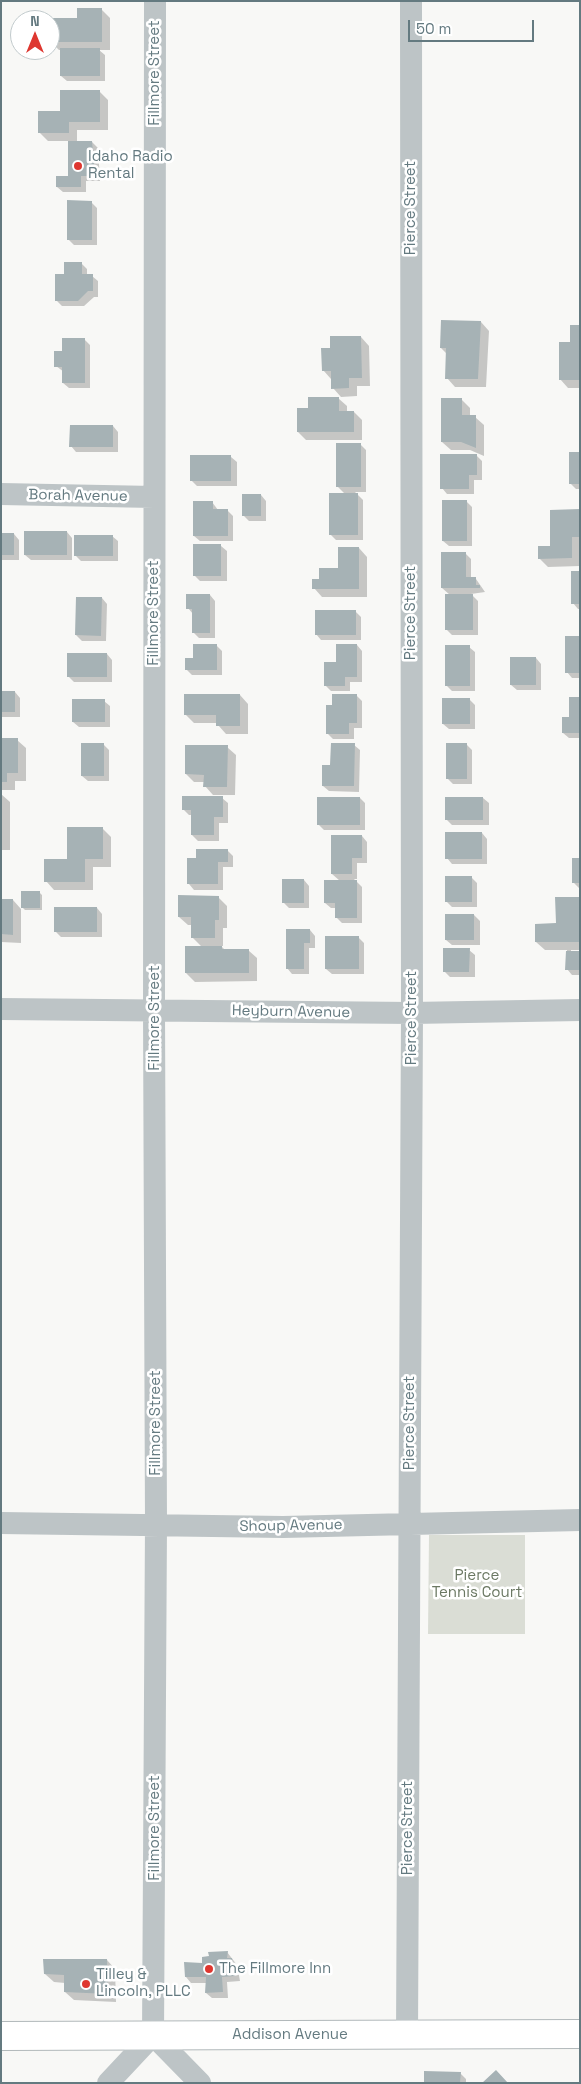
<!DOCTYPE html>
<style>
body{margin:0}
#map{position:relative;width:581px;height:2084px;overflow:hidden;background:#f8f8f6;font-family:"Space Grotesk",sans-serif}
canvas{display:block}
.frame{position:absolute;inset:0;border:2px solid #647a80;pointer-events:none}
.north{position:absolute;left:10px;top:10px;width:50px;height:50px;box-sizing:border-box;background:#fff;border:1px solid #c1cacc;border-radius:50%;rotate:0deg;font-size:14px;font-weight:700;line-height:20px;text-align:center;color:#647a80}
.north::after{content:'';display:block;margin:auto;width:18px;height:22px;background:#de3730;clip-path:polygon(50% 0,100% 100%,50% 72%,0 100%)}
.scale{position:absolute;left:408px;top:20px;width:126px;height:22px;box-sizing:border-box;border:2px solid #647a80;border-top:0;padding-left:6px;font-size:15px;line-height:18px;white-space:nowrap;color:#647a80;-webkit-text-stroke:4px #fff;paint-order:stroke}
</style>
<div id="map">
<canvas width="581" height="2084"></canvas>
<div class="frame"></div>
<div class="north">N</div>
<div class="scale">50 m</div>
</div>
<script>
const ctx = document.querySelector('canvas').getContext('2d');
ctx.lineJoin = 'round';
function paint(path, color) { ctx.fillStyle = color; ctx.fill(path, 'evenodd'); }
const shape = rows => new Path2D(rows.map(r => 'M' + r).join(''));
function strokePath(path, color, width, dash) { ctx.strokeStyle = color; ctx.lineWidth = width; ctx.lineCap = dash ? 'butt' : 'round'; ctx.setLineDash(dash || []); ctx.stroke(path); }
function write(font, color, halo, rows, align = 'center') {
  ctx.font = font + ' "Space Grotesk",sans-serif'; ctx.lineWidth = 5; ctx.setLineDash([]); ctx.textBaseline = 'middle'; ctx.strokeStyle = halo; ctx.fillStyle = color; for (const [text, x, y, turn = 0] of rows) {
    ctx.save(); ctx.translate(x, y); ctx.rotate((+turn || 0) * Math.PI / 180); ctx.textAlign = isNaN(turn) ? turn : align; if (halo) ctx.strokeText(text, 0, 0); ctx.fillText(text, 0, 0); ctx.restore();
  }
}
paint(shape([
 [429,1535,525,1535,525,1634,428,1634]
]), '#daddd5');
paint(shape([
 [102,10,110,18,110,50,99,50,105,55,105,81,67,81,61,76,61,50,59,50,50,41,78,19],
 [99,91,108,100,108,130,77,130,77,142,92,142,98,148,100,181,86,181,86,192,63,192,57,187,69,177,69,141,48,141,39,132,61,112],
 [91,202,97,208,97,245,74,245,68,239],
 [81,263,87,269,87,276,92,276,98,281,98,297,94,297,84,306,62,306,57,301,66,276],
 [481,322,489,331,486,387,455,387,447,378,447,354,441,348],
 [580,327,580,388,568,388,560,379,571,344],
 [361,337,369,346,370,386,357,386,357,396,341,397,333,388,331,379,323,370,331,349],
 [84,339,90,345,90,388,69,388,63,383,64,372,56,366,64,352],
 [338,398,347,406,347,412,354,412,362,420,362,440,306,440,298,432,309,409],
 [462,400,470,408,470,417,475,417,484,425,484,456,470,450,451,450,442,442],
 [113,426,118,432,118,452,76,452,71,446],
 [360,444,366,450,366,492,355,492,363,500,363,540,336,540,330,534,346,495,338,487],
 [580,453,580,489,576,489,570,483],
 [476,455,482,461,482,480,474,480,474,494,447,494,442,488],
 [231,457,237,462,237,486,197,486,191,480],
 [261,495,266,501,266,521,249,521,244,516],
 [466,501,472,507,472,546,449,546,443,541],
 [212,502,218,510,227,510,233,516,233,541,200,541,194,536],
 [580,510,580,566,548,567,539,558,552,547],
 [67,532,72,538,72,560,31,560,25,555],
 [1,534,14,534,19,540,19,560,1,560],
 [112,536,118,541,118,561,81,561,76,556],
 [221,546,227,551,227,581,200,581,195,576],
 [359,548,367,557,367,597,322,597,314,588,320,580,339,569],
 [465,553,471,559,471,579,476,579,485,592,471,594,478,601,478,635,452,635,446,629,450,595,442,588],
 [580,572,580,609,578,609,573,603],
 [210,595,215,601,215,638,199,638,193,632,193,614,188,608],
 [102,598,107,604,106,641,82,641,76,635],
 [355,611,361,617,361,640,321,640,316,634],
 [580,637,580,678,572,678,567,672],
 [216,645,222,651,222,675,192,675,186,669,195,659],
 [357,645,362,651,362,682,350,682,350,691,331,691,325,685,338,663],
 [469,647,475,652,475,691,452,691,446,685],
 [107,654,112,660,112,682,74,682,68,676],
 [536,658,541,664,541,690,517,690,511,685],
 [1,692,15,692,20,698,20,717,1,717],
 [240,695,248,704,248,734,226,734,218,725,218,723,194,723,185,714],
 [356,695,362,701,362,728,354,728,354,739,333,739,328,734,333,706],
 [580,698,580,738,569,738,563,733],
 [469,699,475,705,475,729,449,729,443,724],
 [104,701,110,706,110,727,79,727,73,722],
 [1,740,17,740,26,748,26,781,15,781,15,790,1,790],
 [104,745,109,750,109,781,88,781,82,776],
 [354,745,360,750,359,792,329,791,323,786,332,766],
 [467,745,472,750,472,784,453,784,447,778],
 [227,747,236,755,235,795,213,795,205,786,205,782,194,782,186,774],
 [1,794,10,802,10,850,1,850],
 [222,798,228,803,228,823,219,823,219,841,198,841,192,835,192,815,189,815,183,809],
 [360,798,365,803,365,830,324,830,319,825],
 [483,798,489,803,489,825,452,825,446,819],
 [103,829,111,837,111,867,93,867,93,890,54,890,46,881],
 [482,833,487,839,487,864,452,864,447,858],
 [362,836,367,842,367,863,357,863,357,879,354,879,362,887,362,923,342,923,336,917,336,908,331,908,325,903,340,881,332,874],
 [227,850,233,856,233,867,223,867,223,890,194,890,189,884,198,859],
 [580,860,580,888,579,888,574,883],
 [472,878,477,883,477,907,452,907,446,901],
 [304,880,309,886,309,908,289,908,284,903],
 [39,892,42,895,42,910,25,910,22,907],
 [218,897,227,906,227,928,223,928,223,946,221,946,225,950,248,950,257,958,257,981,195,982,186,973,202,947,192,937,192,925,188,925,179,917],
 [580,898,580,950,571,950,571,952,580,952,580,975,572,975,567,969,567,950,545,950,536,942,557,925],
 [1,900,13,900,21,909,21,943,1,942],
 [97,908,102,914,102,937,61,937,56,932],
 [474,915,480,921,480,945,452,945,446,940],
 [310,930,315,936,315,948,309,948,309,974,292,974,287,968],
 [358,937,364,943,364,974,332,974,326,969],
 [469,950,475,955,475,977,450,977,444,971],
 [227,1952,237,1965,240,1981,227,1982,228,1998,212,1998,206,1993,207,1983,191,1983,186,1977,203,1964],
 [107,1960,115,1969,116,2002,74,2000,65,1992,65,1983,54,1982,45,1974],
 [460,2073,466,2079,466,2083,425,2083]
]), '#0003');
paint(shape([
 [77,8,102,8,102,42,50,42,49,18,77,18],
 [60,48,100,48,100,76,60,76],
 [60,90,100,90,100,122,69,122,69,133,38,133,38,111,60,111],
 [68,141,92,141,95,176,81,176,81,187,56,187,56,176,68,176],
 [67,200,92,201,92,240,67,240],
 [64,262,82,262,82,274,93,274,93,291,88,291,78,301,55,301,55,274,64,274],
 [441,320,481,321,478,379,445,379,446,348,440,348],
 [570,325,580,325,580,380,559,380,559,342,570,342],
 [330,336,361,336,362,378,349,378,349,388,331,389,331,371,322,371,321,348,330,348],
 [62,338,85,338,85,383,62,383,62,367,54,367,54,351,62,351],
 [308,397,339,397,339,411,354,411,354,432,297,432,297,408,308,408],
 [441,398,462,398,462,415,476,415,476,448,461,442,441,442],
 [70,425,113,425,113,447,69,447],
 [336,443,361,443,361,487,336,487],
 [569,452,580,452,580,484,569,484],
 [440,454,477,454,477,475,469,475,469,489,440,489],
 [190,455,231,455,231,481,190,481],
 [329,493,358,493,358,535,329,535],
 [242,494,261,494,261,516,242,516],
 [442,500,467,500,467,541,442,541],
 [193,501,213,501,213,509,228,509,228,536,193,536],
 [580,509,580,537,572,537,572,558,538,559,538,546,550,546,550,510],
 [24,531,67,531,67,555,24,555],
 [1,533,14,533,14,555,1,555],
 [74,535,113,535,113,556,74,556],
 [193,544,221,544,221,576,193,576],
 [338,547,359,547,359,589,312,589,312,579,319,579,319,568,338,568],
 [441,552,466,552,466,577,476,577,476,585,480,585,480,588,441,588],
 [571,571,580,571,580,604,571,604],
 [186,594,210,594,210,633,192,633,192,609,186,609],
 [445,594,473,594,473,630,445,630],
 [76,597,102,597,101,636,75,635],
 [315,610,356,610,356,635,315,635],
 [565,636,580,636,580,673,565,673],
 [193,644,217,644,217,670,185,670,185,658,193,658],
 [336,644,357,644,357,677,345,677,345,686,324,686,324,662,336,662],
 [445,645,470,645,470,686,445,686],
 [67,653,107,653,107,677,67,677],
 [510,657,536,657,536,685,510,685],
 [1,691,15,691,15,712,1,712],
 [184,694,240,694,240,726,216,726,216,715,184,715],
 [332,694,357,694,357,723,349,723,349,734,326,734,326,705,332,705],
 [569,697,580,697,580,733,562,733,562,717,569,717],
 [442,698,470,698,470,724,442,724],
 [72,699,105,699,105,722,72,722],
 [1,738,18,738,18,773,7,773,7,782,1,782],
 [81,743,104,743,104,776,81,776],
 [331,743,355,743,354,786,322,786,322,765,330,765],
 [446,743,467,743,467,779,446,779],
 [185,745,228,745,227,787,203,787,204,775,185,774],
 [182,796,223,796,223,817,214,817,214,835,191,835,191,810,182,810],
 [317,797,360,797,360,825,317,825],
 [445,797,483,797,483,820,445,820],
 [67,827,103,827,103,859,85,859,85,882,44,882,44,859,67,859],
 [445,832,482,832,482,859,445,859],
 [331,835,362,835,362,858,352,858,352,874,331,874],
 [196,849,228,849,228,862,218,862,218,884,187,884,187,858,196,858],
 [572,858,580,858,580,883,572,883],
 [445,876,472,876,472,902,445,902],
 [282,879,304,879,304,903,282,903],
 [324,880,357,880,357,918,335,918,335,903,324,903],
 [21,891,40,891,40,908,21,908],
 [178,895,219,896,219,920,215,920,215,938,191,938,191,917,178,917],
 [555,897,580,897,580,942,535,942,535,924,556,923],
 [1,899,13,899,13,935,1,934],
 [54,907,97,907,97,932,54,932],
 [445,914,474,914,474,940,445,940],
 [286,929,310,929,310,943,304,943,304,969,286,969],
 [325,936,359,936,359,969,325,969],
 [185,946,222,946,222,949,249,949,249,973,185,973],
 [443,948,470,948,469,972,443,972],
 [566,951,580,951,580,970,565,970],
 [228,1951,227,1958,232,1958,235,1976,222,1977,223,1992,205,1993,206,1977,185,1977,184,1962,202,1963,202,1957,209,1956,208,1952],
 [43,1959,107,1959,108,1994,64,1992,64,1975,44,1974],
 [496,2070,508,2083,482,2083],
 [424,2071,461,2072,460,2083,424,2083]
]), '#a6b2b5');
const major = shape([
 [1,2036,580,2034]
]);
strokePath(major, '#b1b8ba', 30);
strokePath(shape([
 [1,494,154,497],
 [1,1009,412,1013,580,1010],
 [1,1523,283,1527,580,1520],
 [407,2034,412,1013,411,1],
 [153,2035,156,1524,154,1010,155,1],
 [153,2035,200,2083],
 [108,2083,153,2035]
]), '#bdc4c6', 22);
strokePath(major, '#fff', 28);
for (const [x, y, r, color] of [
 [78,166,5,"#de3730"],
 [209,1969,5,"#de3730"],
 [86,1984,5,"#de3730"]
]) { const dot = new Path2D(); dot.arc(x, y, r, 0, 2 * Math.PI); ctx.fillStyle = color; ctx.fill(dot); strokePath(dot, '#fff', 2); }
write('15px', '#647a80', '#fff', [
 ["Fillmore Street",155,73,-90],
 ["Pierce Street",411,208,-90],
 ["Borah Avenue",78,496,1],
 ["Fillmore Street",154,613,-90],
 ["Pierce Street",411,613,-90],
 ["Heyburn Avenue",291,1012,1],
 ["Fillmore Street",155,1018,-90],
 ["Pierce Street",412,1018,-90],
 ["Fillmore Street",156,1423,-90],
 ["Pierce Street",410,1423,-90],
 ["Shoup Avenue",291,1526,-1],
 ["Fillmore Street",155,1828,-90],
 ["Pierce Street",408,1828,-90],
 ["Addison Avenue",290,2035]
]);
write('15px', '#647a80', '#fff', [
 ["Idaho Radio",88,157],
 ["Rental",88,174],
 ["The Fillmore Inn",219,1969],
 ["Tilley &",96,1975],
 ["Lincoln, PLLC",96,1992]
], 'left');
write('15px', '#6b7863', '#fff', [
 ["Pierce",477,1576],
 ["Tennis Court",477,1593]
]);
</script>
